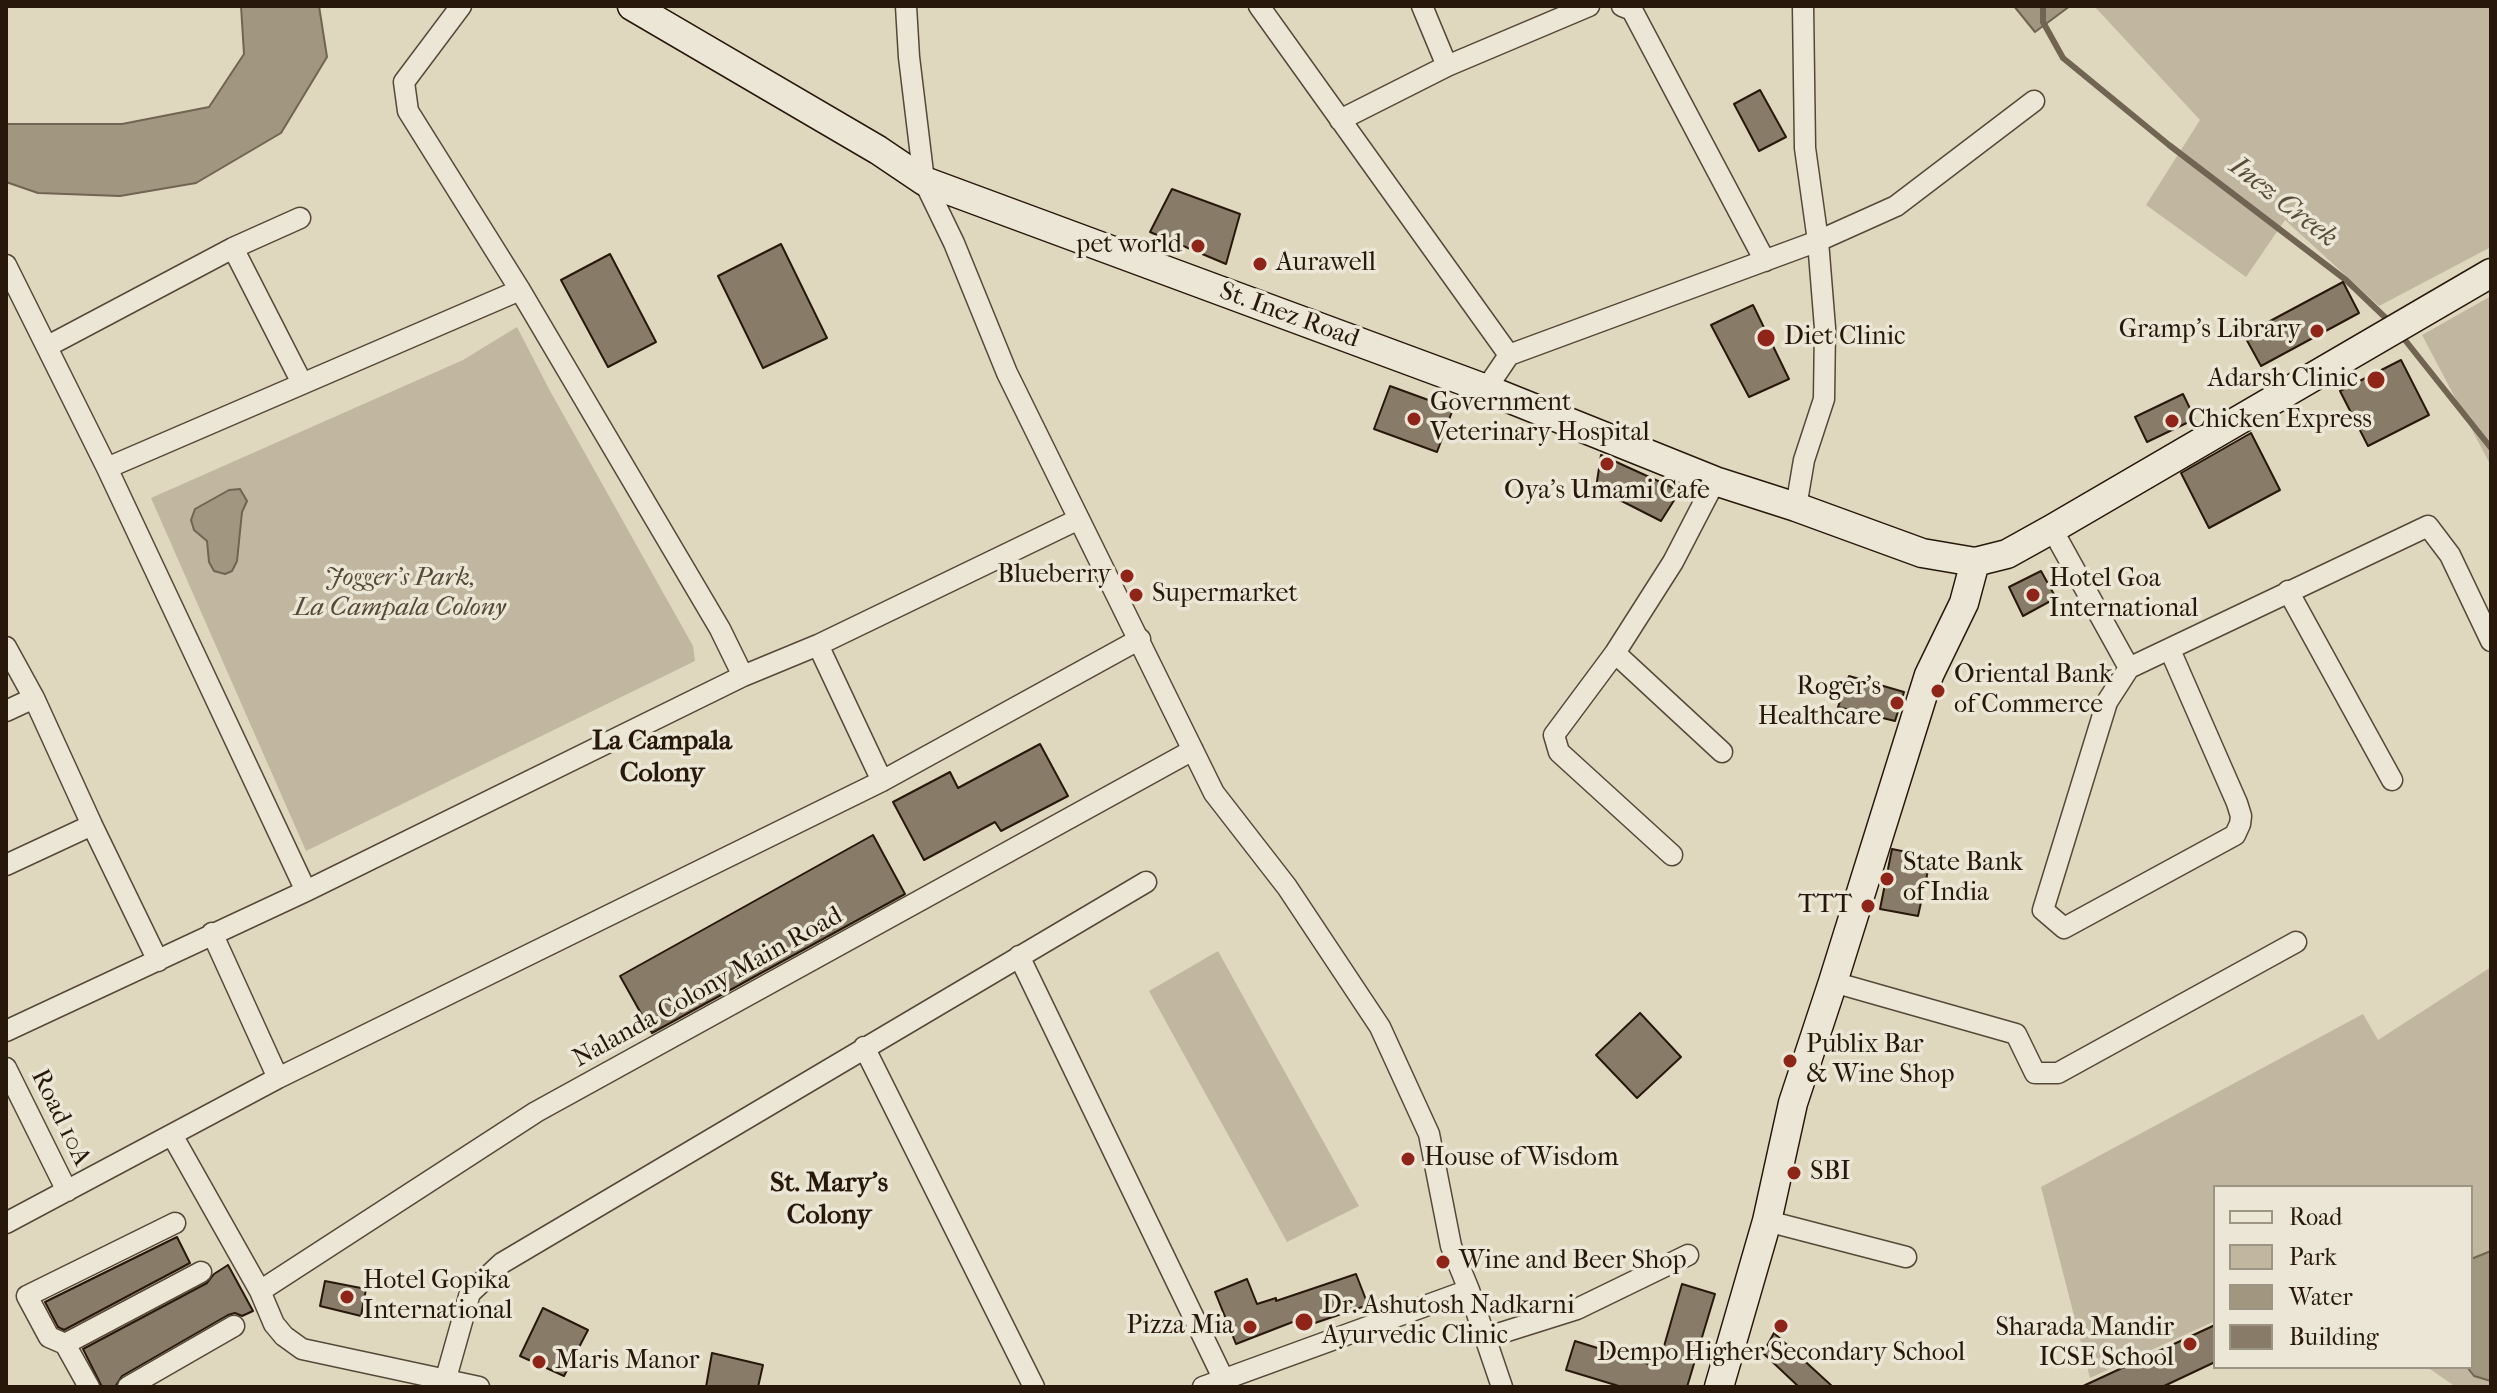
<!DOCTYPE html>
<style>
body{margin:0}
#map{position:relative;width:2497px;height:1393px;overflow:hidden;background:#e0d8be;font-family:"IM FELL French Canon",serif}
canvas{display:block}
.frame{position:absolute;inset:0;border:8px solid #28180b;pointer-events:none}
.legend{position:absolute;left:2213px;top:1185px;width:260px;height:184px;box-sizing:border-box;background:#ebe6d5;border:2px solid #9d9484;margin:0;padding:10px 14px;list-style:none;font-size:24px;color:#28180b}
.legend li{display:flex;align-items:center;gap:16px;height:40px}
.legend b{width:40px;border:2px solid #9d9484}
</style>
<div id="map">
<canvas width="2497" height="1393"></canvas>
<div class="frame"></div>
<ul class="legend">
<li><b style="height:10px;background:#ebe6d5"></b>Road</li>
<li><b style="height:22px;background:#c1b7a0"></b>Park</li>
<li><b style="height:22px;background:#a19781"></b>Water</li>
<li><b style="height:22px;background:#887c68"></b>Building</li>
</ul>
</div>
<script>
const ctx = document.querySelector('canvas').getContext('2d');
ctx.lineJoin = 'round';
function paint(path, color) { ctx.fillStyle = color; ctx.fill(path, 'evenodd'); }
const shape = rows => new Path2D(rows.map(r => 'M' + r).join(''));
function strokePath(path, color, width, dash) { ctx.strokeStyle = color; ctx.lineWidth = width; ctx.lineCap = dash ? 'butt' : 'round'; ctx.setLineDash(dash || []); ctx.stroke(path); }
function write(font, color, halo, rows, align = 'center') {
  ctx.font = font + ' "IM FELL French Canon",serif'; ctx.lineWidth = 7; ctx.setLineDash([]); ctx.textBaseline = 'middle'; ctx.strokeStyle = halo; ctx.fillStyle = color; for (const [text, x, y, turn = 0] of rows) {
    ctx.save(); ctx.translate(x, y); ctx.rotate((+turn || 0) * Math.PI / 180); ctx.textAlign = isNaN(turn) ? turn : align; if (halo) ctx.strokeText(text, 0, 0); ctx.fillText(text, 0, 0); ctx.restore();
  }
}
paint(shape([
 [2094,6,2491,6,2491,247,2379,306,2285,220,2246,277,2146,205,2200,120],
 [2491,296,2491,466,2422,335],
 [517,327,549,389,693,646,695,661,306,851,151,498,463,360],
 [1218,951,1359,1206,1287,1242,1149,991],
 [2491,967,2491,1387,2456,1387,2427,1367,2471,1367,2471,1187,2215,1187,2215,1321,2090,1378,2041,1187,2363,1014,2378,1040]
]), '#c1b7a0');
const water = shape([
 [241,6,319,6,327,57,281,133,196,183,120,196,38,193,6,182,6,124,122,124,209,107,244,54,241,6],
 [2014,6,2070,6,2035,32,2014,6],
 [240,489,247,501,242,512,237,561,232,571,225,574,214,571,209,562,207,541,194,530,191,520,195,509,229,490,240,489],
 [2491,1251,2491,1381,2474,1376,2467,1367,2471,1367,2471,1259,2491,1251]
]);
paint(water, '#a19781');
strokePath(water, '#716452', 2);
strokePath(shape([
 [2043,6,2043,22,2063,58,2169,145,2346,280,2391,323],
 [2401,335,2491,448]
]), '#716452', 6);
const building = shape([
 [1760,90,1786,137,1759,151,1734,104,1760,90],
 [1172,189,1240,214,1226,264,1150,232,1172,189],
 [781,244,827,338,763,368,718,276,781,244],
 [610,254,656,342,608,367,561,280,610,254],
 [2343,282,2359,313,2261,366,2244,335,2343,282],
 [1753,305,1789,379,1749,397,1711,325,1753,305],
 [2401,360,2429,415,2368,446,2340,391,2401,360],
 [1390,386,1453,409,1437,452,1374,429,1390,386],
 [2183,394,2195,419,2147,442,2135,417,2183,394],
 [2251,433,2280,490,2209,528,2181,473,2251,433],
 [1601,455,1680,491,1661,521,1596,488,1601,455],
 [2041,571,2056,598,2023,616,2009,587,2041,571],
 [1849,676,1904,692,1895,721,1838,707,1849,676],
 [1040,744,1068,796,1001,831,995,822,924,860,893,802,950,772,958,788,1040,744],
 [873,835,905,894,652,1033,620,976,873,835],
 [1892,849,1931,857,1918,916,1880,909,1892,849],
 [1640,1013,1681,1057,1637,1098,1596,1055,1640,1013],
 [177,1237,190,1263,64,1330,58,1327,45,1302,177,1237],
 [228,1265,253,1311,242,1316,235,1313,228,1315,122,1376,115,1387,102,1387,83,1349,207,1283,214,1274,228,1265],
 [1356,1274,1368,1305,1306,1326,1303,1318,1236,1344,1215,1292,1247,1279,1257,1304,1276,1298,1276,1301,1356,1274],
 [325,1281,366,1289,361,1316,320,1306,325,1281],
 [1682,1284,1715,1294,1687,1387,1622,1387,1566,1370,1575,1341,1658,1367,1682,1284],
 [543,1308,588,1330,564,1376,520,1356,543,1308],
 [2215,1325,2215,1362,2162,1387,2081,1387,2215,1325],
 [1774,1333,1833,1387,1799,1387,1763,1353,1774,1333],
 [712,1353,763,1365,758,1387,706,1387,712,1353]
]);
paint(building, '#887c68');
strokePath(building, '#28180b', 2);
const minor = shape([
 [461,6,404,82,408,111,520,290,720,629,743,676],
 [906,6,909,57,924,181,954,243,1007,373,1214,793,1287,887,1380,1027,1429,1134,1451,1246,1469,1290,1502,1387],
 [1259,6,1509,355],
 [1422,6,1447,66],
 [1622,6,1632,10,1765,261],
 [1340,120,1447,66,1589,6],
 [233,248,302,383],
 [6,265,107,468,306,891],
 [48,346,233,248,300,218],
 [1486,389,1509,355,1818,241,1896,206,2034,101],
 [107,468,520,290],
 [1796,507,1804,460,1824,399,1825,328,1818,241,1805,148,1803,6],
 [2052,529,2129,668],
 [2288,591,2392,780],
 [818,645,882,781],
 [6,647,34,698,92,825,158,961],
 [2170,650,2237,803,2241,816,2240,824,2235,835,2064,928,2043,910,2107,702,2129,668,2428,526,2450,555,2491,641],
 [1615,653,1722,752],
 [6,711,34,698],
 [1672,855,1559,752,1554,735,1615,653,1673,562,1715,481],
 [6,865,92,825],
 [212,933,278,1078],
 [1019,956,1223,1378],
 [1833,982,2016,1034,2035,1073,2058,1073,2296,942],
 [6,1031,306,891,743,676,818,645,1079,519],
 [864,1047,1034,1387],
 [6,1068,67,1191],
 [172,1135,260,1291,274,1324,284,1336,302,1349,479,1387],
 [1767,1221,1906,1257],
 [6,1223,278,1078,882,781,1140,639],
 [260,1291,536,1112,1193,750],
 [1485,1338,1577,1309,1688,1255],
 [65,1344,49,1337,27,1296,175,1223],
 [446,1378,470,1293,502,1263,1146,882],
 [89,1387,65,1344,201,1272],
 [128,1387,234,1326],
 [1203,1387,1469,1290]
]);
const secondary = shape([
 [632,6,878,150,924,181,1486,389,1715,481,1796,507,1922,553,1975,562],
 [1719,1387,1767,1221,1793,1103,1833,982,1929,675,1964,603,1975,562,2007,554,2052,529,2491,273]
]);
strokePath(minor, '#564838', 23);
strokePath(secondary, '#28180b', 31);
strokePath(minor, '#ebe6d5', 20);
strokePath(secondary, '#ebe6d5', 28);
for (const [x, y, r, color] of [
 [1198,246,8,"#8f2418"],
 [1260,264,8,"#8f2418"],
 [2317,331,8,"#8f2418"],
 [1766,338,10,"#8f2418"],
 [2376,380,10,"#8f2418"],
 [1414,419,8,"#8f2418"],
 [2172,421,8,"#8f2418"],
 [1607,464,8,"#8f2418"],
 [1127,576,8,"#8f2418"],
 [1136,595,8,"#8f2418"],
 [2033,595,8,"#8f2418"],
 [1938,691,8,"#8f2418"],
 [1897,703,8,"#8f2418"],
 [1887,879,8,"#8f2418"],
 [1868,906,8,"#8f2418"],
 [1790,1061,8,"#8f2418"],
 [1408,1159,8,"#8f2418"],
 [1794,1173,8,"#8f2418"],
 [1443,1262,8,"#8f2418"],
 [347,1297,8,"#8f2418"],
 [1304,1322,10,"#8f2418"],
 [1781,1326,8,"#8f2418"],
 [1250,1327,8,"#8f2418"],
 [2190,1344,8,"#8f2418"],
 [539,1362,8,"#8f2418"]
]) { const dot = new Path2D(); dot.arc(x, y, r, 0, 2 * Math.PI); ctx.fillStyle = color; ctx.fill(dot); strokePath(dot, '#ebe6d5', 3); }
write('26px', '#28180b', '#ebe6d5', [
 ["pet world",1182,246,"right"],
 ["Aurawell",1276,264],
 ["Gramp's Library",2301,331,"right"],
 ["Diet Clinic",1784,338],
 ["Adarsh Clinic",2358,380,"right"],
 ["Government",1430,404],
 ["Veterinary Hospital",1430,434],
 ["Chicken Express",2188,421],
 ["Oya's Umami Cafe",1607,492,"center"],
 ["Blueberry",1111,576,"right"],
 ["Hotel Goa",2049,580],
 ["International",2049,610],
 ["Supermarket",1152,595],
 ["Oriental Bank",1954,676],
 ["of Commerce",1954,706],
 ["Roger's",1881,688,"right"],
 ["Healthcare",1881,718,"right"],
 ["State Bank",1903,864],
 ["of India",1903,894],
 ["TTT",1852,906,"right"],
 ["Publix Bar",1806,1046],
 ["& Wine Shop",1806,1076],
 ["House of Wisdom",1424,1159],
 ["SBI",1810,1173],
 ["Wine and Beer Shop",1459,1262],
 ["Hotel Gopika",363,1282],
 ["International",363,1312],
 ["Dr. Ashutosh Nadkarni",1322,1307],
 ["Ayurvedic Clinic",1322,1337],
 ["Pizza Mia",1234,1327,"right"],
 ["Sharada Mandir",2174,1329,"right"],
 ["ICSE School",2174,1359,"right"],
 ["Dempo Higher Secondary School",1781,1354,"center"],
 ["Maris Manor",555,1362]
], 'left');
write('26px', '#28180b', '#ebe6d5', [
 ["St. Inez Road",1289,316,20],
 ["Nalanda Colony Main Road",708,988,-29],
 ["Road 10A",60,1118,64]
]);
write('italic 26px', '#564838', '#ebe6d5', [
 ["Jogger's Park,",400,579],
 ["La Campala Colony",400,609]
]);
write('italic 28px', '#584b3a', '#ebe6d5', [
 ["Inez Creek",2283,203,38]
]);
write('bold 28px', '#28180b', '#ebe6d5', [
 ["La Campala",662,742],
 ["Colony",662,774],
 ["St. Mary's",829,1184],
 ["Colony",829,1216]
]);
</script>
